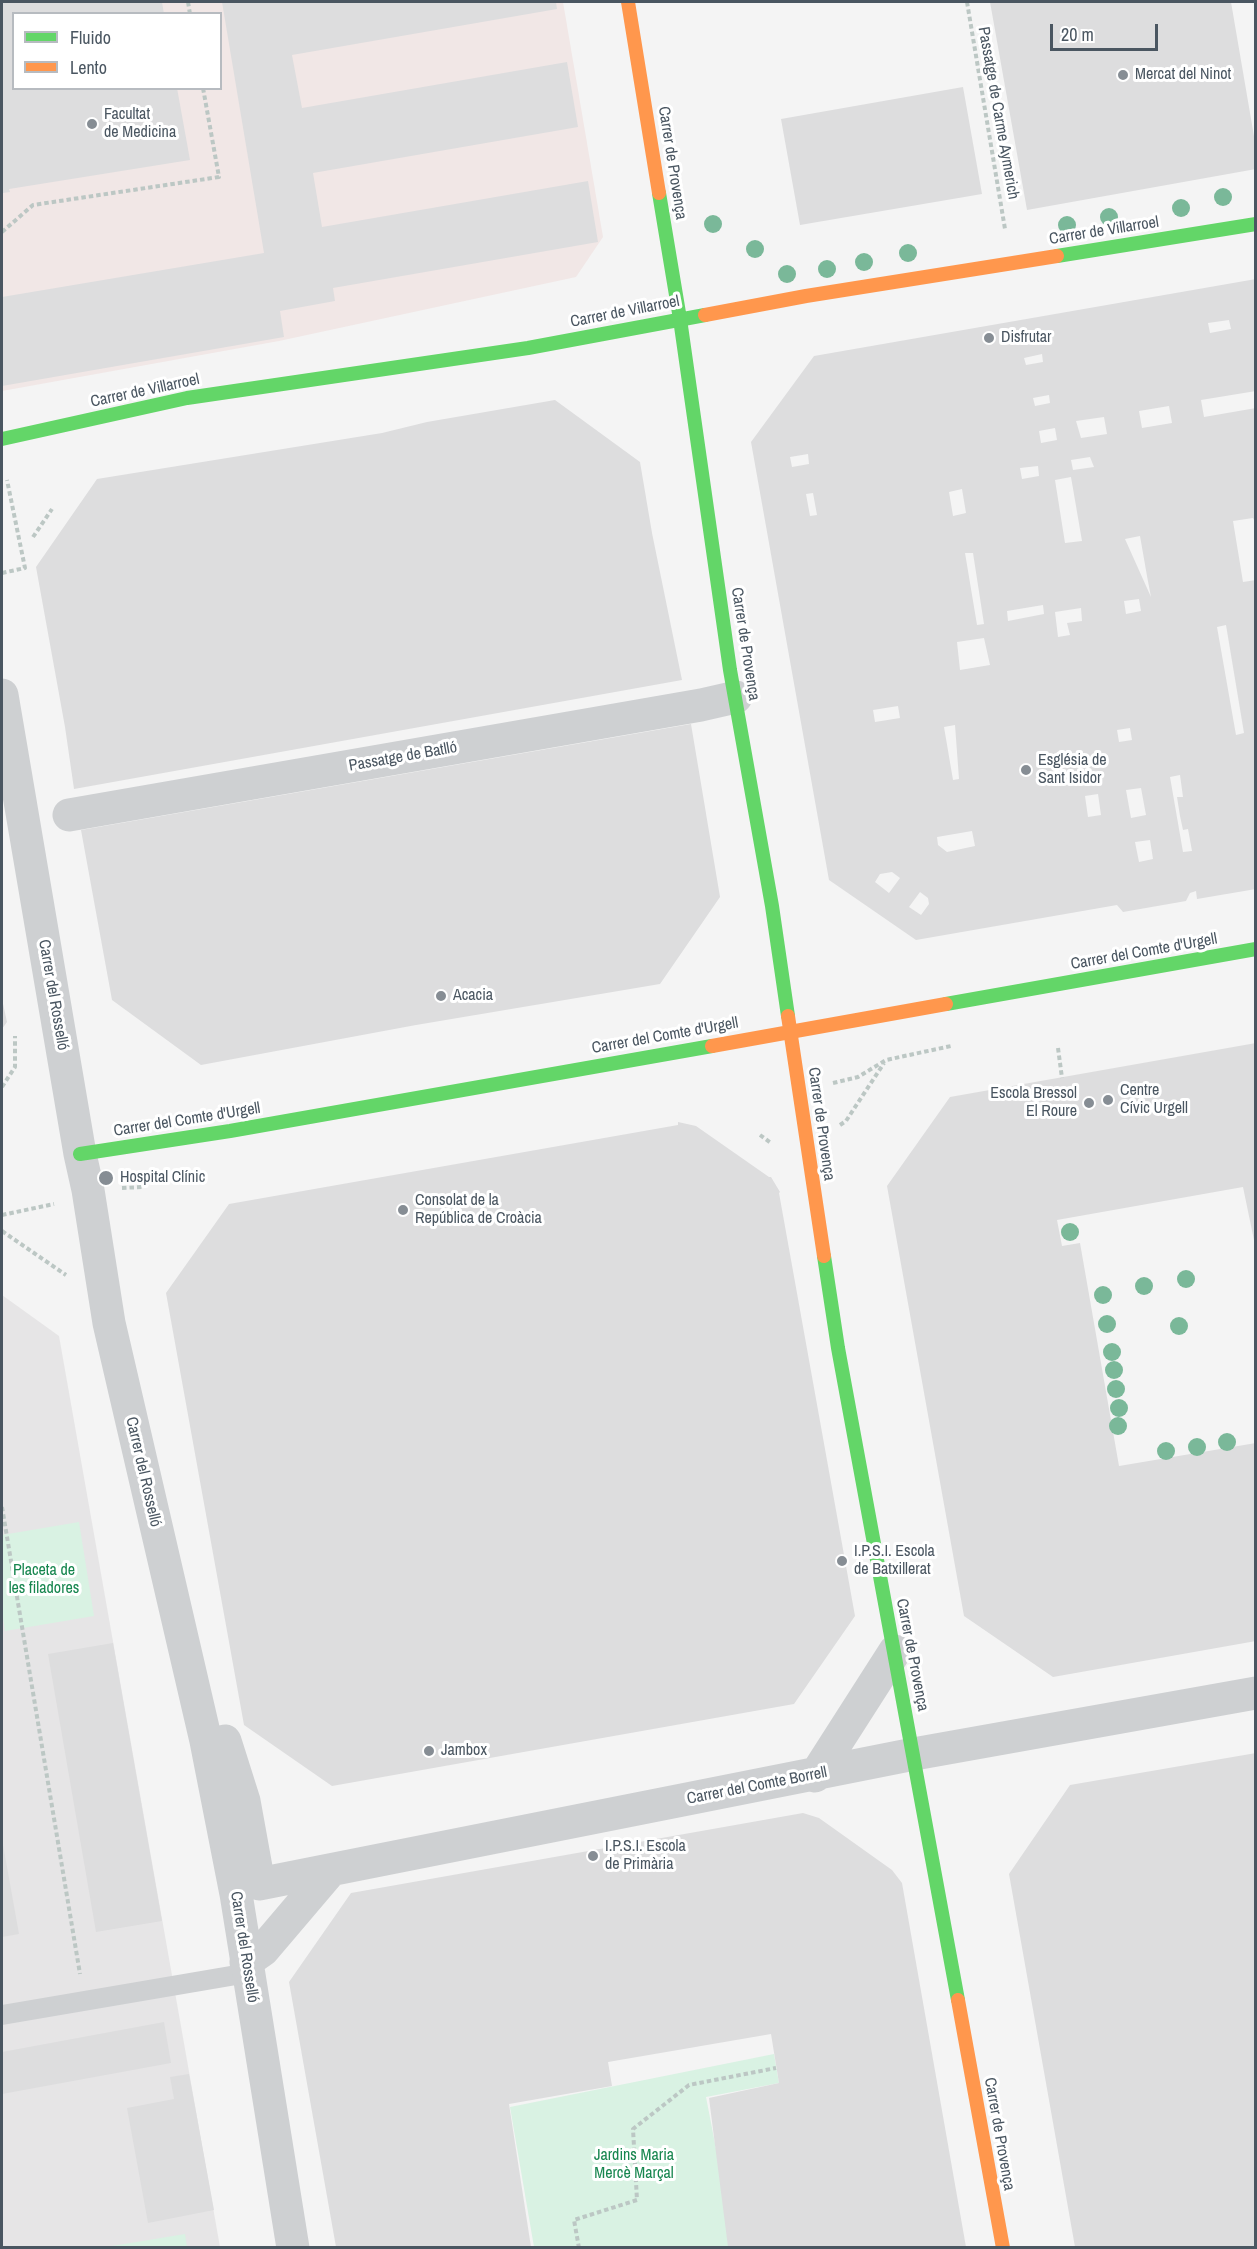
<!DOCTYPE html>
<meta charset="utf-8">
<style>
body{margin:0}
#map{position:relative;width:1257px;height:2249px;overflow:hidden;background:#f4f4f4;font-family:"Archivo Narrow",sans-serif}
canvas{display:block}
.frame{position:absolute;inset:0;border:3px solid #4a5661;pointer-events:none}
.legend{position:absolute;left:12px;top:12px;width:210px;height:78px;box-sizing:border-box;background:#fff;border:2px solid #b7bbc0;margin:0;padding:8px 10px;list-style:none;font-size:18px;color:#4a5661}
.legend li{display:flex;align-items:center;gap:12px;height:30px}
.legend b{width:30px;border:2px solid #b7bbc0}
.scale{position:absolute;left:1050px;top:24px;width:108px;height:27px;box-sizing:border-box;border:3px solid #4a5661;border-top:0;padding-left:8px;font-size:18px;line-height:21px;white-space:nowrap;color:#4a5661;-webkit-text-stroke:4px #fff;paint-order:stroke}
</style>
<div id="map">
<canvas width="1257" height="2249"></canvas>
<div class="frame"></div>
<ul class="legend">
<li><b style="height:8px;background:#63d668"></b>Fluido</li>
<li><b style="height:8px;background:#ff974d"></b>Lento</li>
</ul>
<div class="scale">20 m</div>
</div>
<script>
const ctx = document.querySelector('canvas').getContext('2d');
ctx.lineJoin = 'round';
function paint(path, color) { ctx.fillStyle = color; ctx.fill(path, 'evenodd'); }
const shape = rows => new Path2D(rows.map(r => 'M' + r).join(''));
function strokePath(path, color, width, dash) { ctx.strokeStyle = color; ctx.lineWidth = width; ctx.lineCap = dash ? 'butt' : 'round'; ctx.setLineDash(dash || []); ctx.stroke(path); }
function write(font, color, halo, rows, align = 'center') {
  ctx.font = font + ' "Archivo Narrow",sans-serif'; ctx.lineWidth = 6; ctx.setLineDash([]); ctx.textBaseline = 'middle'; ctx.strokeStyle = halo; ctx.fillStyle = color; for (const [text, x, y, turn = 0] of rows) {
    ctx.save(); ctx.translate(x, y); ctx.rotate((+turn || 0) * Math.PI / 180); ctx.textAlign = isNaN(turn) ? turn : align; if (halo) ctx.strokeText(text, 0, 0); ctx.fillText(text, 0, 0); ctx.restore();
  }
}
paint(shape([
 [2,1295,59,1336,220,2247,2,2247]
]), '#e6e5e6');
paint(shape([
 [2,2,563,2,603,237,576,277,279,341,2,391],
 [14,14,220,14,220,88,14,88]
]), '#f1e7e6');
paint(shape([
 [79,1522,94,1616,5,1631,2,1611,2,1535],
 [774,2054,779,2083,706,2097,735,2247,534,2247,510,2107],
 [185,2234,187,2247,106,2247]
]), '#d9f2e3');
paint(shape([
 [2,2,162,2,164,14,14,14,14,88,177,88,190,160,9,189,10,192,3,193,2,196],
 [222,2,556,2,557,9,292,55,302,108,567,62,578,127,313,173,322,227,588,181,598,242,333,288,335,301,280,311,284,337,2,386,2,297,264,253],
 [990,2,1231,2,1256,148,1256,169,1027,210],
 [963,87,982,194,800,225,781,119],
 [1256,279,1256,391,1201,400,1204,417,1256,408,1256,524,1253,518,1233,521,1243,582,1256,580,1256,889,1197,899,1196,891,1190,893,1186,901,1123,912,1117,905,916,940,829,880,751,442,814,356],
 [1229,320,1231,329,1210,333,1208,323],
 [1042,354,1043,362,1026,365,1024,358],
 [1049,395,1050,403,1035,406,1033,398],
 [1169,406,1172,423,1142,428,1139,411],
 [1104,417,1107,434,1081,438,1076,421],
 [1055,428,1057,440,1041,443,1039,431],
 [808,454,809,464,792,467,790,457],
 [1090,457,1094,467,1073,470,1071,460],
 [1038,466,1039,476,1022,479,1020,468],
 [1071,477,1082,541,1065,543,1055,480],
 [962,489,966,513,953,516,949,492],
 [813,493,817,515,810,516,806,494],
 [1140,536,1147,576,1151,597,1125,539],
 [965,553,973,553,984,624,977,625],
 [1139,599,1141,611,1126,614,1124,601],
 [1043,605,1044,614,1008,621,1007,611],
 [1081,608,1082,621,1067,623,1070,635,1058,637,1055,612],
 [1226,625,1244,733,1236,735,1217,627],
 [984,638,990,665,960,670,957,642],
 [898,706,900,718,875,722,873,710],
 [955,725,959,779,953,780,944,727],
 [1130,728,1132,740,1119,742,1117,730],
 [1180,775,1183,797,1177,797,1180,816,1183,830,1188,829,1192,851,1183,852,1170,777],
 [1141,788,1146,815,1131,818,1126,790],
 [1098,794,1101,815,1088,817,1085,796],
 [972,831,975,846,947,852,938,845,937,837],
 [1150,840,1153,859,1139,862,1135,842],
 [892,872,900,878,889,893,875,882,880,874],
 [920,892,928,898,929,904,921,915,909,907],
 [555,400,640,462,652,533,682,680,74,789,65,727,36,567,97,479,382,433,427,422],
 [691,724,720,897,660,984,416,1025,201,1065,112,1000,81,830],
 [2,999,7,1022,2,1029],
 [1256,1043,1256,1250,1243,1187,1057,1220,1062,1246,1080,1243,1119,1466,1256,1443,1256,1641,1053,1677,964,1616,887,1186,950,1097],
 [678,1122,696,1126,769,1177,771,1177,780,1192,779,1193,855,1616,794,1704,332,1786,244,1725,166,1293,229,1204,678,1125],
 [113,1643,162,1921,96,1932,48,1654],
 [1256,1753,1256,2247,1075,2247,1009,1874,1070,1785],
 [803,1813,819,1818,892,1870,902,1883,966,2247,728,2247,709,2098,779,2083,771,2034,608,2062,612,2086,509,2104,531,2247,336,2247,289,1982,351,1893],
 [2,1839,19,1934,2,1937],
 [164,2022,171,2063,2,2094,2,2052],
 [189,2074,214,2210,148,2223,127,2108,174,2099,170,2077]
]), '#ddddde');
strokePath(shape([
 [188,2,190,14],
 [967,2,1005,229],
 [2,232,33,205,219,177,203,88],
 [33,537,52,509],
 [2,573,25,568,7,480],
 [1058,1048,1062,1078],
 [833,1083,858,1077,886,1060,951,1046],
 [2,1087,15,1067,15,1036],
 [840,1125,846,1121,884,1063],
 [760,1135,771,1143],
 [122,1188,142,1187],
 [2,1215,54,1204],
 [2,1231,66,1275],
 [2,1507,80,1974],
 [579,2248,574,2220,637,2200,633,2129,689,2085,776,2068]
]), '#bcc7c4', 4, [4.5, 3]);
strokePath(shape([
 [2,2015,248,1973]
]), '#ced0d2', 20);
strokePath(shape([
 [2,695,80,1154,88,1190,109,1323,206,1741,236,1894,293,2248],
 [69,815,701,705,736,697],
 [225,1741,244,1801,259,1884,914,1754,1256,1693],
 [815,1776,895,1651],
 [246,1962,263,1950,331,1870]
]), '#ced0d2', 33);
strokePath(shape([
 [659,193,680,319,730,670,772,906,788,1016],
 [1057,256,1256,224],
 [2,439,187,398,528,348,705,315],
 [946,1004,1256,949],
 [80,1154,230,1131,712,1046],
 [824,1256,838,1348,958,2000]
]), '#63d668', 14);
strokePath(shape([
 [628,2,659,193],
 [705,315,806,296,1057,256],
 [788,1016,824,1256],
 [712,1046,946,1004],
 [958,2000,1003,2248]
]), '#ff974d', 14);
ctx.fillStyle = '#7ab899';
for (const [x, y] of [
 [1223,197],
 [1181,208],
 [1109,217],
 [713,224],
 [1067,225],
 [755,249],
 [908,253],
 [864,262],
 [827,269],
 [787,274],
 [1070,1232],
 [1186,1279],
 [1144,1286],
 [1103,1295],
 [1107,1324],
 [1179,1326],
 [1112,1352],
 [1114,1370],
 [1116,1389],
 [1119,1408],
 [1118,1426],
 [1227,1442],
 [1197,1447],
 [1166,1451]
]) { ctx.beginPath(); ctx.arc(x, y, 9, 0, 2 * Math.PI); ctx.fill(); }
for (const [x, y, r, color] of [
 [1123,75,6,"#868d94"],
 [92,124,6,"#868d94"],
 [989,338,6,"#868d94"],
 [1026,770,6,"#868d94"],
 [441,996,6,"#868d94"],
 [1108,1100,6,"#868d94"],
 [1089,1103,6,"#868d94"],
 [106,1178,8,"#868d94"],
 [403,1210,6,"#868d94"],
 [842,1561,6,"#868d94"],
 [429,1751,6,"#868d94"],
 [593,1856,6,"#868d94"]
]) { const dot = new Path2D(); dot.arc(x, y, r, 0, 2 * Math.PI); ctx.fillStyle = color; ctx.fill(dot); strokePath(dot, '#fff', 2); }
write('16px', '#4a5661', '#fff', [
 ["Mercat del Ninot",1135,75],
 ["Facultat",104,115],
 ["de Medicina",104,133],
 ["Disfrutar",1001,338],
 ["Església de",1038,761],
 ["Sant Isidor",1038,779],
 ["Acacia",453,996],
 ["Centre",1120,1091],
 ["Cívic Urgell",1120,1109],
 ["Escola Bressol",1077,1094,"right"],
 ["El Roure",1077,1112,"right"],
 ["Hospital Clínic",120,1178],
 ["Consolat de la",415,1201],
 ["República de Croàcia",415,1219],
 ["I.P.S.I. Escola",854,1552],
 ["de Batxillerat",854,1570],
 ["Jambox",441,1751],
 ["I.P.S.I. Escola",605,1847],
 ["de Primària",605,1865]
], 'left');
write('16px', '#4a5661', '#fff', [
 ["Passatge de Carme Aymerich",998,113,80],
 ["Carrer de Provença",672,163,81],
 ["Carrer de Villarroel",1104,231,-9],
 ["Carrer de Villarroel",625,312,-11],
 ["Carrer de Villarroel",145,391,-12],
 ["Carrer de Provença",745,644,81],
 ["Passatge de Batlló",403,757,-10],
 ["Carrer del Comte d'Urgell",1144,952,-10],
 ["Carrer del Rosselló",53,995,80],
 ["Carrer del Comte d'Urgell",665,1036,-10],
 ["Carrer del Comte d'Urgell",187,1120,-9],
 ["Carrer de Provença",821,1124,82],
 ["Carrer del Rosselló",143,1472,77],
 ["Carrer de Provença",912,1655,79],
 ["Carrer del Comte Borrell",757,1786,-11],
 ["Carrer del Rosselló",244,1947,81],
 ["Carrer de Provença",999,2134,80]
]);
write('16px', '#17864f', '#fff', [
 ["Placeta de",44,1571],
 ["les filadores",44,1589],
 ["Jardins Maria",634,2156],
 ["Mercè Marçal",634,2174]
]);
</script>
